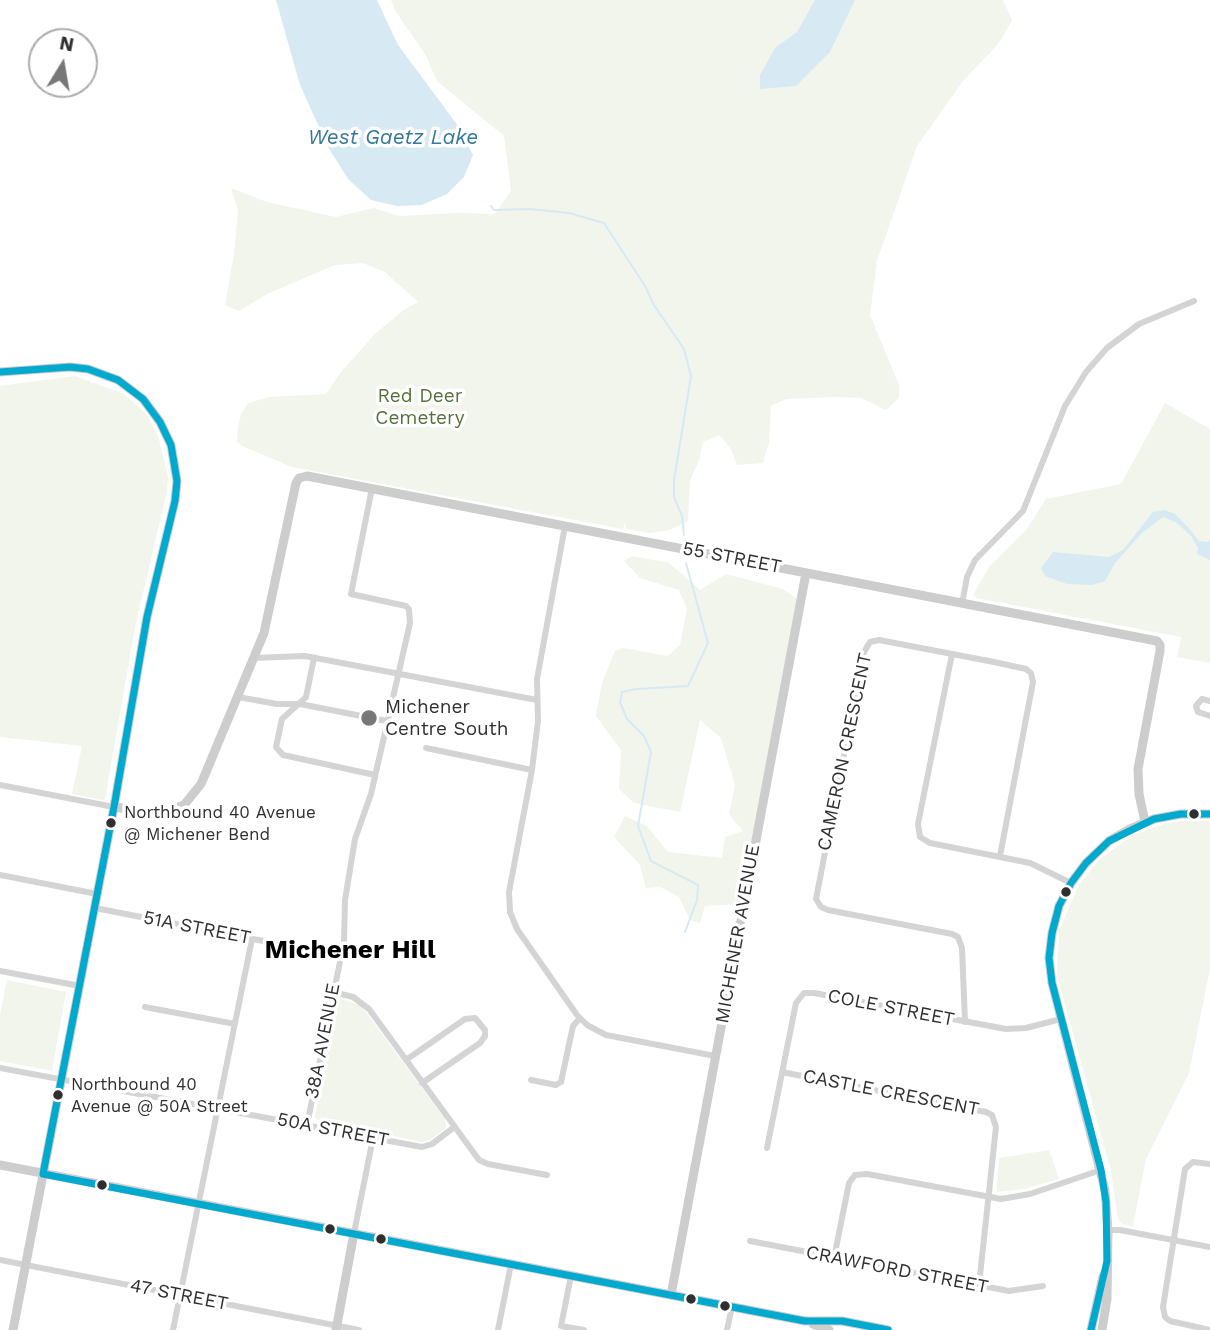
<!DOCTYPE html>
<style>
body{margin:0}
#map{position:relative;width:1210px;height:1330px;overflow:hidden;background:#fff;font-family:"Work Sans",sans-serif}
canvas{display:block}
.north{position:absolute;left:28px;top:28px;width:70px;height:70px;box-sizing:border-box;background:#fff;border:2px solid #acacac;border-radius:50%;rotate:11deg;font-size:19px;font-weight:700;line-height:28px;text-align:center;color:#2f2f2f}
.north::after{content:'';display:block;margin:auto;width:24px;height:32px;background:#787878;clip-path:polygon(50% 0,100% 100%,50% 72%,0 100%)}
</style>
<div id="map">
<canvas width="1210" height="1330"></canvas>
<div class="north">N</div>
</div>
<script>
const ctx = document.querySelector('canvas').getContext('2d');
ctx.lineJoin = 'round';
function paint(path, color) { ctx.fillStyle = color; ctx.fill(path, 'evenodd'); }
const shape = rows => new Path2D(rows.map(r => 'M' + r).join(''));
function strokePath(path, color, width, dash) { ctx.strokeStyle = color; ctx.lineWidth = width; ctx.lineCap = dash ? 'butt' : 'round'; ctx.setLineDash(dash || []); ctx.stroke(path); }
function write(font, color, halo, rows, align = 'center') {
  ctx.font = font + ' "Work Sans",sans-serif'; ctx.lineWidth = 7; ctx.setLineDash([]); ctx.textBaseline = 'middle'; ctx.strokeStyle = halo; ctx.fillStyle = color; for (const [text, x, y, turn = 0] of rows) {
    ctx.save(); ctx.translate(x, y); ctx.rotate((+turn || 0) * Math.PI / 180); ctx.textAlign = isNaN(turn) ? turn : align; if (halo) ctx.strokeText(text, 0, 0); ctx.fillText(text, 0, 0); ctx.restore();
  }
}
paint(shape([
 [391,0,1003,0,1012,20,999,43,963,81,917,146,877,261,870,315,899,385,899,398,886,410,861,398,838,397,786,399,771,406,769,442,763,463,737,465,732,451,720,435,703,442,699,461,690,480,688,521,670,530,649,533,626,529,625,521,623,529,292,467,242,446,237,441,238,427,241,414,248,403,269,397,326,394,341,372,376,333,404,310,418,302,385,272,363,263,335,265,267,294,239,311,225,305,234,254,238,211,231,188,267,202,336,217,374,208,399,216,457,213,495,214,511,191,504,136,437,81,425,54,396,12],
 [75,376,124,394,146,414,158,435,168,477,167,491,135,627,105,799,102,800,72,794,82,746,0,737,0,386],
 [1165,403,1210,429,1210,663,1177,657,1181,637,977,598,973,595,989,567,1026,530,1046,499,1121,484],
 [632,556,669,563,700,590,726,574,783,589,800,601,744,904,705,906,700,923,690,920,679,897,660,887,646,888,640,865,614,837,625,816,647,826,668,852,722,858,725,837,743,831,729,814,735,785,721,738,700,720,680,812,634,803,619,789,621,750,596,716,602,683,615,651,623,648,668,656,680,645,687,609,679,590,640,578,624,561],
 [1184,821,1210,821,1210,969,1189,1073,1146,1159,1133,1226,1122,1224,1118,1219,1111,1171,1058,979,1057,970,1059,931,1079,885,1099,860,1131,836,1167,823],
 [7,980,66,992,52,1071,0,1061,0,1015],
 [341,999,359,1005,365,1011,445,1119,446,1128,430,1140,422,1142,317,1120,315,1116,338,1003],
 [1049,1150,1059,1179,1024,1189,996,1192,999,1158]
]), '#f1f5ec');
paint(shape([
 [276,0,377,0,398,45,456,123,473,155,464,177,447,194,422,205,397,206,371,200,348,179,328,147,300,85],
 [815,0,855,0,830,52,796,86,760,89,760,75,775,48,797,32],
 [1165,510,1175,514,1187,526,1199,541,1208,542,1210,540,1210,560,1197,554,1198,548,1191,536,1177,523,1163,517,1142,533,1115,563,1105,581,1092,585,1067,584,1045,576,1041,568,1053,552,1109,557,1123,550,1153,512]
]), '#d7eaf4');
strokePath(shape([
 [491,206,494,210,529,209,569,213,604,223,645,286,654,305,684,349,691,376,674,480,674,497,682,516,684,535],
 [685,932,697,900,698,885,651,861,638,826,651,752,644,736,627,719,620,702,622,692,636,689,688,686,708,643,686,563]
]), '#d7eaf4', 2);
strokePath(shape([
 [962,604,967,577,975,560,1023,511,1065,406,1086,372,1107,348,1139,324,1194,301],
 [952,654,918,824,920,837,930,843,1030,863,1071,883],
 [254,658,305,656,537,700],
 [314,658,306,697,282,719,276,747,283,755,375,775],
 [238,697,277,704,300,704,387,721],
 [1210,701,1202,699,1196,706,1198,712,1210,716],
 [426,748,532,770,538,721,537,679,565,526],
 [532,770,509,892,510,912,517,929,577,1015,587,1025,606,1035,715,1056],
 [0,785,114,807],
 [0,875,97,894],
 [95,908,340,956],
 [0,971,80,986],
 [333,992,353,997,369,1009,479,1160,488,1164,547,1175],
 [145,1007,235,1024],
 [965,1022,962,948,958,937,952,934,828,910,821,907,816,899,859,677,864,652,870,642,879,640,994,662,1026,669,1031,673,1033,682,1000,856],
 [406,1060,465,1019,475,1018,485,1030,485,1036,480,1043,422,1083],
 [0,1068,422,1147,432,1144,453,1128],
 [782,1072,986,1112,992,1115,996,1127,979,1285],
 [531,1080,556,1085,561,1082,573,1026,580,1018],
 [307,1125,344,942,345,900,355,839,371,794,410,623,409,609,406,606,351,594,372,488],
 [767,1148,796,1003,804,993,814,993,1006,1029,1026,1028,1061,1019],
 [1210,1164,1193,1162,1185,1169,1163,1307,1165,1317,1170,1321,1210,1330],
 [1108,1230,1120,1230,1210,1247],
 [354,1233,373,1138],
 [750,1241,1009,1291,1043,1286],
 [834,1258,849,1183,855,1175,867,1174,1001,1199,1030,1194,1101,1170],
 [0,1260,359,1330],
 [571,1276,561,1326,584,1330],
 [173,1330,252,939],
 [498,1330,511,1264],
 [727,1330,732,1307]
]), '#d4d4d4', 6);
strokePath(shape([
 [0,372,70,367,88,369,118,380,143,399,160,422,171,445,177,481,175,501,147,617,114,807,13,1330],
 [114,807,148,812,168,811,184,805,201,784,264,633,296,483,299,478,307,476,1157,641,1160,645,1160,651,1138,769,1139,794,1145,822],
 [0,1165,805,1321,842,1321,888,1330],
 [671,1295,806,573],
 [813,1324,829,1330],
 [336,1330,354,1233],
 [1091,1330,1103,1276],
 [1102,1330,1107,1299,1108,1230,1105,1190,1052,983,1049,958,1052,933,1059,906,1071,883,1086,863,1109,841,1130,829,1154,819,1181,814,1210,814]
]), '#cdcdcd', 9);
strokePath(shape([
 [0,372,70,367,88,369,118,380,143,399,160,422,171,445,177,481,175,501,147,617,114,807,43,1174],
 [43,1174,805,1321,842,1321,888,1330],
 [1091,1330,1107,1261,1106,1202,1101,1170,1052,983,1049,958,1052,933,1059,906,1071,883,1086,863,1109,841,1154,819,1181,814,1210,814]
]), '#00a9ce', 7);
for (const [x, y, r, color] of [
 [369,718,9,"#787878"],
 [1194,814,6,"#2f2f2f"],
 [111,823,6,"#2f2f2f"],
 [1066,892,6,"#2f2f2f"],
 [58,1095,6,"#2f2f2f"],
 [102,1185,6,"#2f2f2f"],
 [330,1229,6,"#2f2f2f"],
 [381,1239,6,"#2f2f2f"],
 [691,1299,6,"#2f2f2f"],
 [725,1306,6,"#2f2f2f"]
]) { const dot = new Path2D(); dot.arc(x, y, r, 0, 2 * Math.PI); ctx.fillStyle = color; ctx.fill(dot); strokePath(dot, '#fff', 2.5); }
write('17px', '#2f2f2f', '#fff', [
 ["Northbound 40 Avenue",124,813],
 ["@ Michener Bend",124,835],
 ["Northbound 40",71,1085],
 ["Avenue @ 50A Street",71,1107]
], 'left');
write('19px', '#556f38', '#fff', [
 ["Red Deer",420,396],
 ["Cemetery",420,418]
]);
write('19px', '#2f2f2f', '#fff', [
 ["55 STREET",732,558,11],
 ["CAMERON CRESCENT",845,752,-78],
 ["51A STREET",197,928,11],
 ["MICHENER AVENUE",738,934,-80],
 ["COLE STREET",891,1008,11],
 ["38A AVENUE",323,1041,-79],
 ["CASTLE CRESCENT",891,1093,11],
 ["50A STREET",333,1130,11],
 ["CRAWFORD STREET",897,1270,11],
 ["47 STREET",179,1295,11]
]);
write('19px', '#2f2f2f', '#fff', [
 ["Michener",385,707],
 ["Centre South",385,729]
], 'left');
write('italic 21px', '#357899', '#fff', [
 ["West Gaetz Lake",393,138]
]);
write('bold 26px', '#000', '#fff', [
 ["Michener Hill",350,950]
]);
</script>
